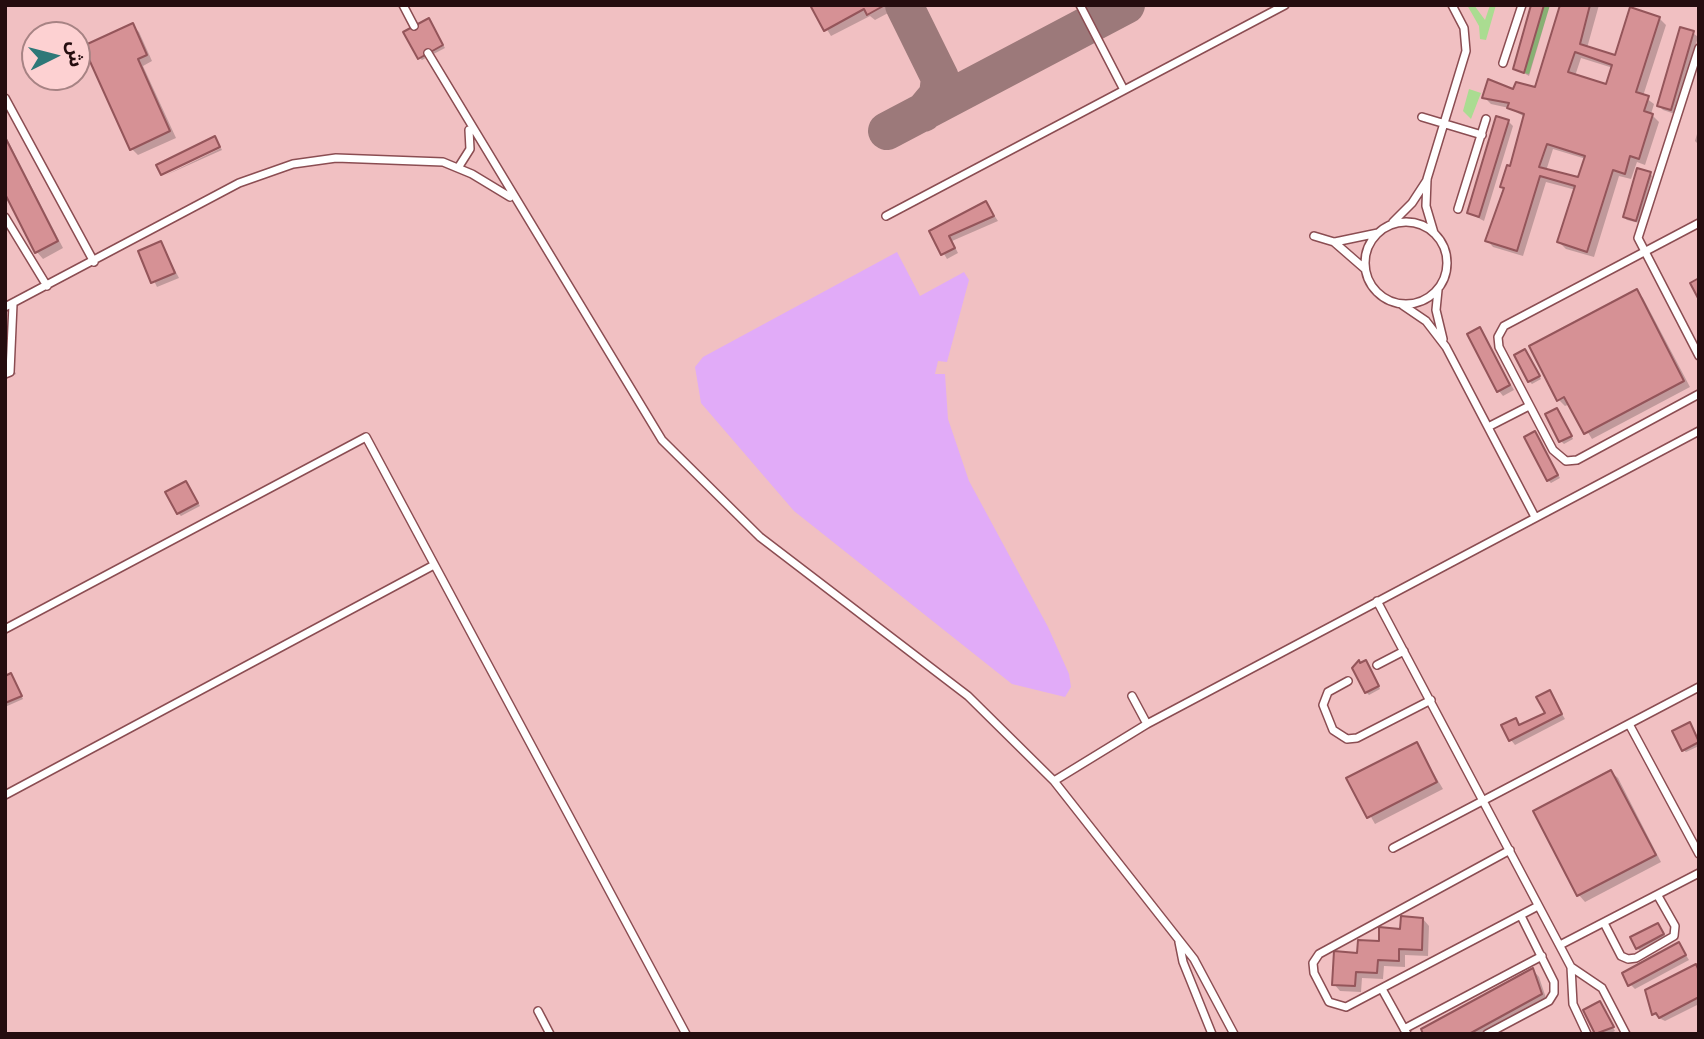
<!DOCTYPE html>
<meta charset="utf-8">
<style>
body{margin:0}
#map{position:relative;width:1704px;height:1039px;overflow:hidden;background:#fdd1d2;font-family:Inter,"Noto Sans Arabic",sans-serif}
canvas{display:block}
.frame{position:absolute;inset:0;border:7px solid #250d0f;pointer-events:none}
.north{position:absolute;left:21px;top:21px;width:70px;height:70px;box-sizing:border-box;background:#fdd1d2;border:2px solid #a78384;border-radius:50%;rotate:84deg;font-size:19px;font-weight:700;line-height:28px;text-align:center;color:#250d0f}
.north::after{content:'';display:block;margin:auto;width:24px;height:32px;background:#2e7878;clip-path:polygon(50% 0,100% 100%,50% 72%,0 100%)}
</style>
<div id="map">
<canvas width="1704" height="1039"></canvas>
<div class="frame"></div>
<div class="north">ش</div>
</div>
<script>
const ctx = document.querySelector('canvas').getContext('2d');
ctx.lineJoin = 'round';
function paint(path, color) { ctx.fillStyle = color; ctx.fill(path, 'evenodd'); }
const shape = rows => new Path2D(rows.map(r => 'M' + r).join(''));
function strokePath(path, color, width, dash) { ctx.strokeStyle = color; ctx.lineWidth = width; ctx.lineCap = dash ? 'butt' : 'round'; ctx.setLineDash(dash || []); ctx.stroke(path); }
paint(shape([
 [5,5,1699,5,1699,1034,5,1034],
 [35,35,77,35,77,77,35,77]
]), '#f1c0c2');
paint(shape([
 [1467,5,1474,5,1485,20,1490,5,1496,5,1486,40,1480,39,1479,26],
 [1544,5,1550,5,1529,74,1524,73],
 [1469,89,1481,93,1471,119,1463,111]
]), '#aadc91');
paint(shape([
 [897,252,920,296,964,272,969,280,947,362,938,361,935,374,945,374,948,419,969,481,1048,627,1069,674,1071,687,1065,697,1012,684,794,511,701,403,695,367,703,357]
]), '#e1abf8');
paint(shape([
 [812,5,903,5,875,20,870,16,831,36],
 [1533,5,1550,5,1529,76,1515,68],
 [1560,5,1599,5,1587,48,1616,57,1659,18,1666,25,1643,96,1654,104,1651,114,1659,122,1645,165,1637,162,1631,179,1619,176,1594,257,1566,249,1559,242,1576,190,1546,182,1523,256,1493,247,1487,240,1525,117,1509,108,1491,104,1484,97,1536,90],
 [1581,58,1613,68,1607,86,1575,76],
 [1553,149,1586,159,1579,179,1546,171],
 [431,23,445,48,422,60,419,57],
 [133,26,139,32,152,61,143,66,176,138,138,155,132,149],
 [1693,33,1698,37,1675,114,1663,110,1659,106],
 [1508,121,1513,126,1484,221,1469,213],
 [1699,127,1699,145,1695,141],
 [5,135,63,248,43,259,37,252,5,190],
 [221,148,222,150,164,176],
 [1650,173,1652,176,1639,223,1627,220,1624,217],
 [986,203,998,221,952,241,958,253,947,259,931,232],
 [161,243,179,278,157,287,140,252],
 [1636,291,1643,298,1690,387,1592,439,1570,404,1565,406,1559,400],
 [1480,330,1514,390,1503,396,1499,391],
 [5,351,16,374,5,379],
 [1525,351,1541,379,1532,384,1529,381],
 [1557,410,1573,439,1564,444,1561,441],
 [1535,433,1560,478,1551,483,1548,480],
 [186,483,200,506,181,516,178,513],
 [1369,665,1380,689,1369,695,1366,692],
 [11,675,23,699,5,707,5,678],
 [1549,692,1565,719,1515,745,1511,740,1515,720,1520,725,1547,714],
 [1689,724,1699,746,1686,752,1683,750],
 [1416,744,1443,789,1375,824,1349,779],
 [1611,772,1618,778,1661,862,1585,902,1579,895,1535,812],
 [1423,919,1429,926,1428,956,1405,955,1405,967,1384,966,1383,979,1362,978,1361,992,1340,991,1334,984,1359,955],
 [1661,928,1666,937,1640,951,1637,948],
 [1679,944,1689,960,1635,989,1630,984],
 [1695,966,1699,970,1699,1004,1665,1021,1659,1018,1654,1014],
 [1533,970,1539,977,1547,1001,1487,1034,1425,1034],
 [1600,1003,1615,1031,1609,1034,1597,1034,1585,1011]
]), '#0003');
strokePath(shape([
 [904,5,940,78,938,95,923,113],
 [887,131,1126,5]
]), '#9c797a', 38);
const building = shape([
 [810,5,885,5,867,15,864,9,824,31,810,5],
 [1531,5,1544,5,1524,73,1513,69,1531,5],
 [1560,5,1590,5,1580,44,1615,55,1630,7,1660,17,1636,92,1649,96,1644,111,1653,114,1639,159,1630,156,1625,174,1613,170,1587,252,1557,242,1575,186,1540,176,1517,251,1485,241,1504,188,1500,187,1507,165,1510,166,1524,114,1507,108,1509,103,1482,98,1488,79,1513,89,1516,82,1535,87,1560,5],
 [1575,52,1612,65,1606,84,1568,72,1575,52],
 [1547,144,1585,156,1578,177,1539,167,1547,144],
 [429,18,443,45,418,59,403,32,429,18],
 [133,23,147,55,138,59,170,131,130,150,83,46,133,23],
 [1680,27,1694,31,1671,110,1657,106,1680,27],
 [1496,116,1509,120,1479,217,1467,213,1496,116],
 [215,136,220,147,161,175,156,165,215,136],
 [5,137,58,241,35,253,5,194,5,137],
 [1637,168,1651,172,1636,221,1623,217,1637,168],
 [986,201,994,216,949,236,955,248,941,255,929,231,986,201],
 [161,241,175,273,151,283,138,251,161,241],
 [1699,278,1699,300,1690,283,1699,278],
 [1637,289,1684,381,1584,434,1564,397,1557,401,1529,346,1637,289],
 [1480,327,1510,385,1497,392,1467,334,1480,327],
 [1525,349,1540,376,1528,382,1514,355,1525,349],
 [1557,408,1572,436,1559,442,1545,414,1557,408],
 [1535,431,1558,475,1547,481,1524,437,1535,431],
 [186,481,198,503,177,514,165,492,186,481],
 [1359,660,1360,663,1366,660,1379,686,1365,693,1352,668,1359,660],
 [11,673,22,696,5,703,5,676,11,673],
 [1550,690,1562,714,1509,741,1501,725,1516,718,1519,725,1545,713,1536,697,1550,690],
 [1690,722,1699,742,1682,751,1672,731,1690,722],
 [1417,742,1437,782,1367,818,1346,778,1417,742],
 [1611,770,1656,855,1577,896,1533,811,1611,770],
 [1401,916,1423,918,1422,950,1399,949,1399,961,1378,960,1377,973,1356,972,1355,986,1332,985,1334,951,1357,953,1358,940,1379,941,1379,927,1400,929,1401,916],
 [1658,923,1664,934,1636,949,1630,937,1658,923],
 [1679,942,1686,955,1628,986,1622,973,1679,942],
 [1696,964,1699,971,1699,997,1659,1018,1656,1013,1652,1015,1645,990,1696,964],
 [1533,968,1542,994,1469,1034,1423,1034,1421,1029,1533,968],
 [1600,1001,1614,1027,1595,1034,1583,1010,1600,1001]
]);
paint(building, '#d69195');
strokePath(building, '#94555a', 2);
const lane = shape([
 [403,5,414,26],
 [1080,5,1124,90],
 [1699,48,1638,238,1699,356],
 [428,53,662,440,760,537,968,696,1054,781,1194,959,1234,1034],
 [1503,63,1522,5],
 [5,98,94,262],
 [1422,117,1482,135],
 [458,168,470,149,469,130],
 [1458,209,1486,119],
 [886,216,1285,5],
 [5,217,47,286],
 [1393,222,1412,203,1427,180],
 '1365 263a41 41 0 1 1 82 0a41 41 0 1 1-82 0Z',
 [1699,223,1504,326,1498,337,1499,347,1553,450,1566,461,1577,460,1699,394],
 [1434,233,1426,206,1427,179,1466,51,1464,28,1452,5],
 [1314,236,1334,242,1365,269],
 [1335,242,1378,233],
 [1438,290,1436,310,1443,339],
 [1401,304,1426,321,1446,347,1535,517],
 [5,307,239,183,293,164,336,158,443,162,472,174,510,197],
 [5,374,10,372,13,304],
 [1488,427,1529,406],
 [1377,601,1571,967,1573,1004,1587,1034],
 [5,629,366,437,686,1034],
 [1377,665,1404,651],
 [1348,681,1328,692,1323,705,1333,730,1347,739,1357,738,1431,700],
 [1132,696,1147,724],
 [1629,724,1699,854],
 [1054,781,1147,724,1699,431],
 [5,795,434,565],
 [1393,848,1699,687],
 [1510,850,1319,954,1313,963,1314,973,1329,1002,1346,1007,1538,906],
 [1604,923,1621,956,1628,959,1636,958,1674,936,1675,926,1658,896],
 [1179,942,1183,962,1212,1034],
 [1560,945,1699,873],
 [1571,967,1602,988,1626,1034],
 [1382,989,1407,1034],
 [538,1011,550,1034],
 [1404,1029,1542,956],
 [1487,1034,1549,1001,1554,993,1554,982,1521,916]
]);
strokePath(lane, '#8b4d52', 10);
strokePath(lane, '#fff', 7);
</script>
